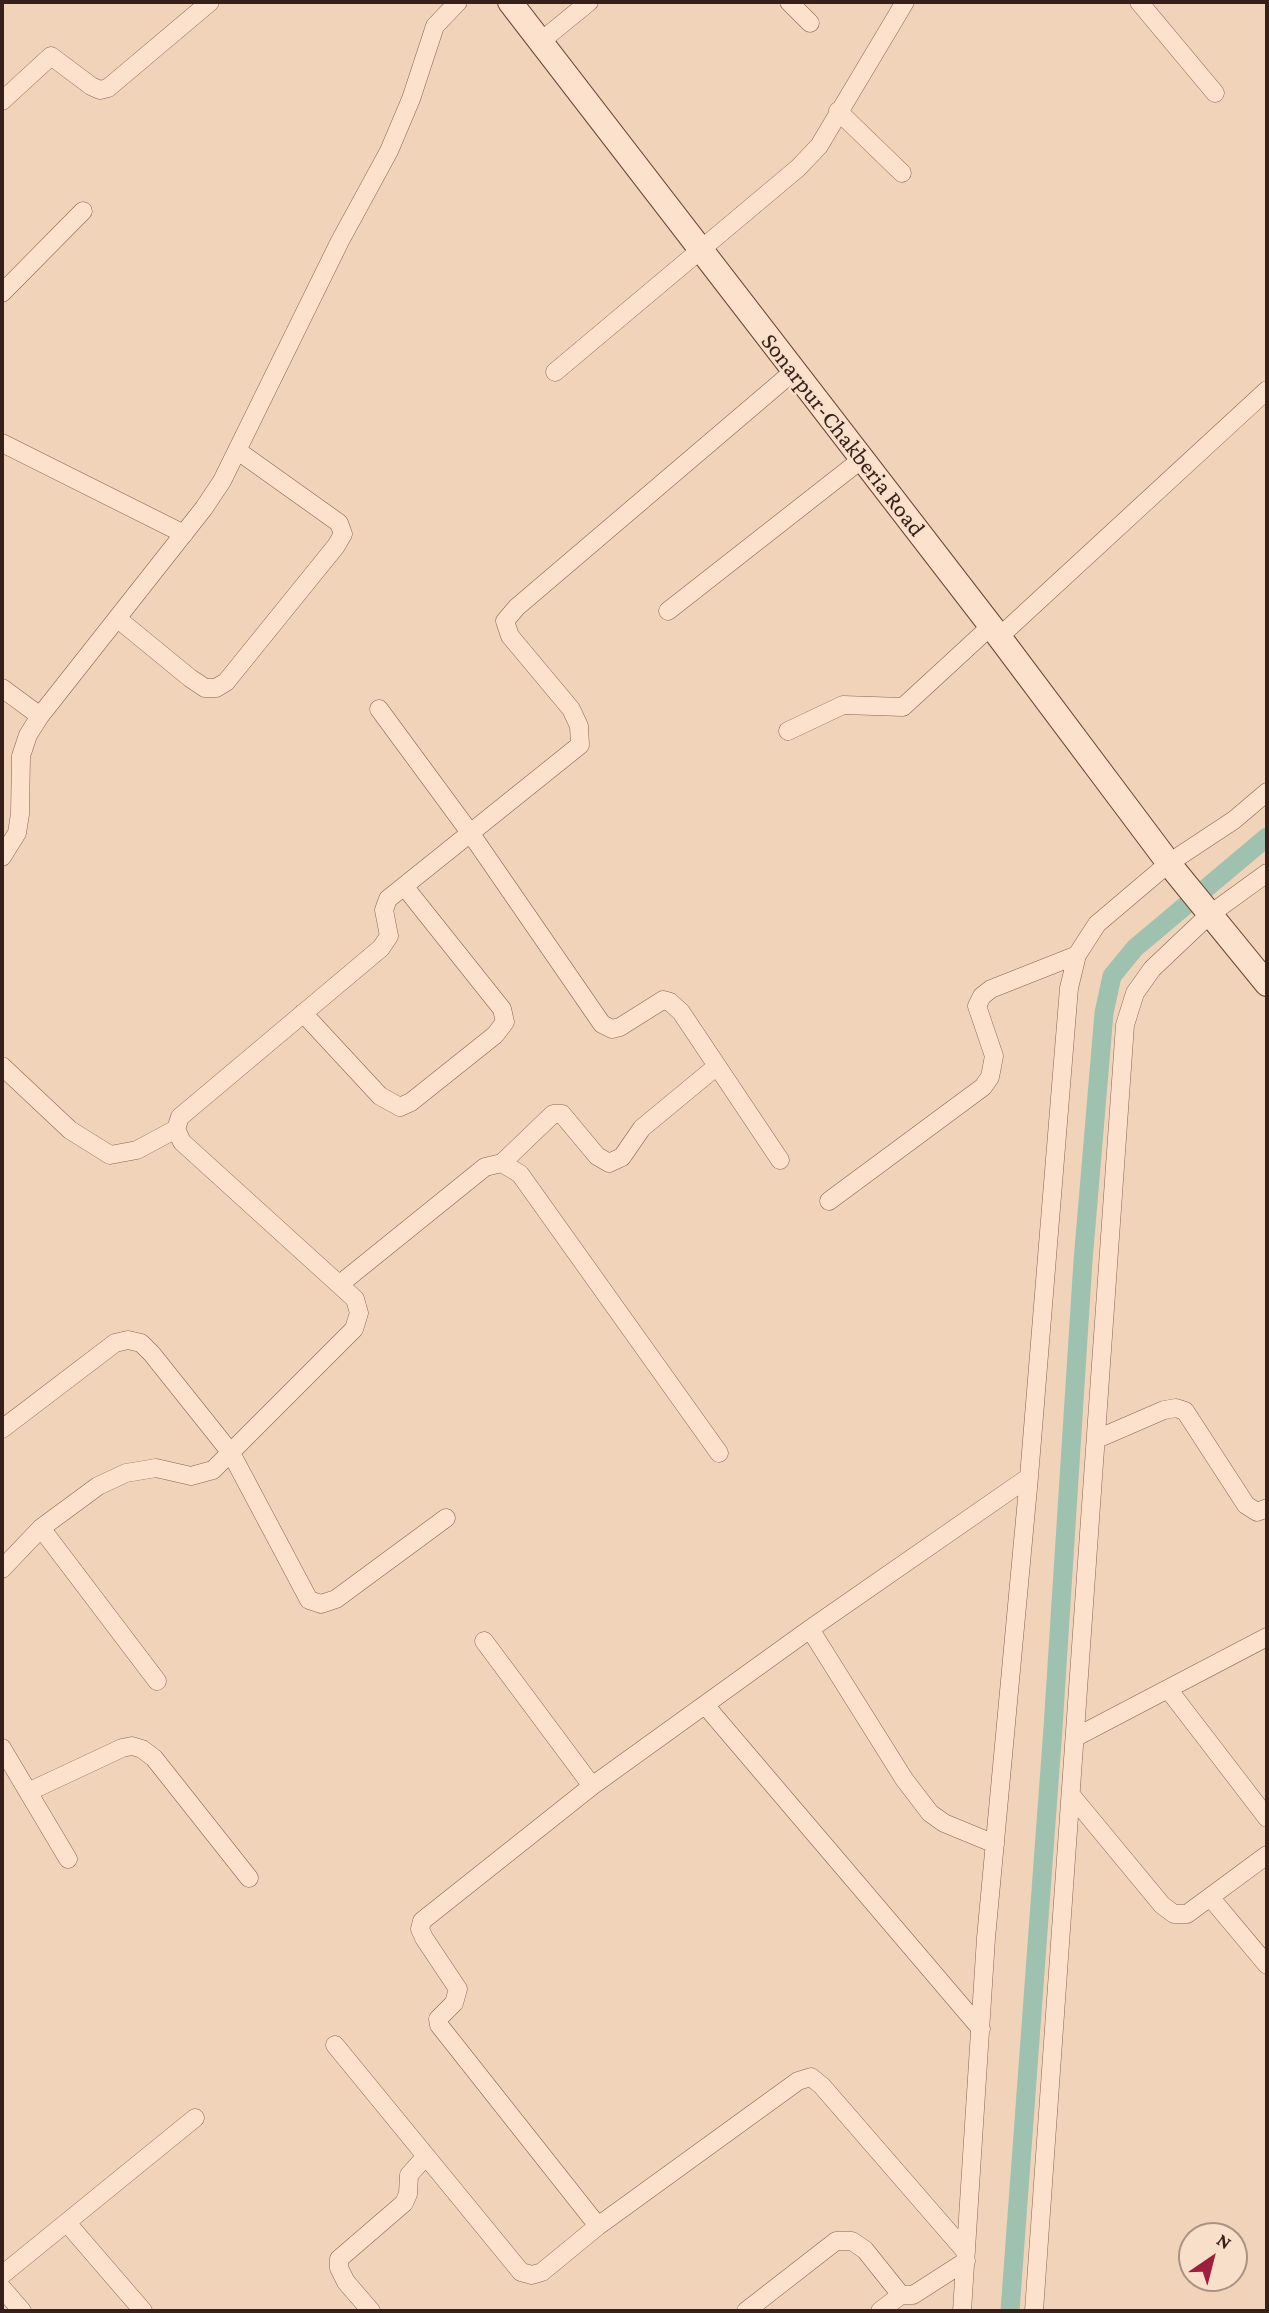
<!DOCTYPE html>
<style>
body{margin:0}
#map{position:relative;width:1269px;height:2313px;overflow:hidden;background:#f1d3ba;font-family:"Crimson Pro",serif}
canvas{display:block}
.frame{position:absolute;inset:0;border:4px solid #372019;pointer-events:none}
.north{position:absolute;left:1178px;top:2222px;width:70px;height:70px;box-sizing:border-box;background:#f8dfca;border:2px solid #ab9383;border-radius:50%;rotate:35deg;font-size:19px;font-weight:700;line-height:28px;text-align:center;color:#372019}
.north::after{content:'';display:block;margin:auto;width:24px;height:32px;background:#9e1e3e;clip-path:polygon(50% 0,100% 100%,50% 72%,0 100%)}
</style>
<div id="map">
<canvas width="1269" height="2313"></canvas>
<div class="frame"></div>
<div class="north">N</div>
</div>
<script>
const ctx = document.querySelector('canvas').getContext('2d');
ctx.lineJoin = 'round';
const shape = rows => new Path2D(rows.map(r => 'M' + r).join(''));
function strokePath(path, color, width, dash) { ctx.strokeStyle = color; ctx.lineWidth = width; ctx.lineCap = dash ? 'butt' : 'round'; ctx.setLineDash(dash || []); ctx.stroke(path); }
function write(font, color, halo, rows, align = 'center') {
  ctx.font = font + ' "Crimson Pro",serif'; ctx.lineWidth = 5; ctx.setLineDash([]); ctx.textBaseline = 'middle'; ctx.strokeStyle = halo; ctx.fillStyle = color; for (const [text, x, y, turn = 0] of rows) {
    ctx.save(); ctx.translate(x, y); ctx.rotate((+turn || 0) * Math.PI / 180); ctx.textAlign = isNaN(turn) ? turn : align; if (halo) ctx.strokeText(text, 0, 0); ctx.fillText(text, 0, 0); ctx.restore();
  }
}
strokePath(shape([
 [1010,2311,1053,1728,1083,1261,1104,1013,1112,976,1135,948,1267,837]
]), '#9fc1af', 19);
const street = shape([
 [789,2,810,23],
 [1139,2,1215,93],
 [540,42,589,2],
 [2,101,51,56,91,86,100,90,108,88,210,2],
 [838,111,902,173],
 [2,293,83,211],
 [555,372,798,168,819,146,905,2],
 [2,443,184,534],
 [668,611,862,459],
 [118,619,190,678,205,688,216,688,226,682,336,546,343,534,339,523,238,451],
 [999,637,1267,390],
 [2,688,40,716],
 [379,709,471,834,602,1024,612,1029,620,1027,663,1000,670,1002,681,1012,780,1160],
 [788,731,843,705,903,707,991,626],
 [2,857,17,833,20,814,21,756,28,735,40,716,204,508,222,481,340,241,389,151,411,99,435,26,458,2],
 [303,1013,380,1096,400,1107,411,1102,495,1035,505,1022,502,1009,404,886],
 [2,1066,70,1130,110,1155,137,1150,176,1129],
 [502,1163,553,1114,562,1114,597,1156,609,1163,622,1157,642,1128,717,1066],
 [829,1201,983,1087,990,1077,994,1056,977,1006,982,996,991,989,1077,955],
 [340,1284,485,1167,502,1163,520,1174,719,1453],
 [2,1429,115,1343,128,1340,141,1343,152,1354,231,1453,309,1600,321,1604,336,1599,446,1518],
 [1097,1439,1164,1410,1176,1408,1185,1411,1246,1505,1257,1512,1267,1508],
 [41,1528,157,1681],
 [2,1569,41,1528,98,1486,126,1473,156,1468,191,1476,213,1470,354,1329,359,1313,355,1299,182,1142,176,1129,180,1117,381,948,389,936,384,910,388,899,580,745,579,726,571,709,510,636,505,621,517,607,794,371],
 [810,1629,904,1779,930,1813,944,1823,995,1844],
 [484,1641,592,1786],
 [1168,1689,1267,1818],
 [705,1705,981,2029],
 [1076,1737,1267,1637],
 [2,1748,68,1859],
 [28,1792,122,1748,132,1746,142,1749,154,1758,249,1878],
 [1071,1795,1162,1905,1174,1914,1187,1914,1267,1855],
 [1210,1897,1267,1965],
 [335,2045,521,2272,532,2275,542,2272,598,2226,798,2081,811,2077,822,2086,966,2252],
 [68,2224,143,2311],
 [598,2226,439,2025,438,2019,454,2003,458,1989,424,1938,420,1929,422,1921,592,1786,810,1629,1029,1477],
 [2,2275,195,2118],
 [2,2288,22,2311],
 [371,2311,346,2282,339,2268,339,2259,404,2203,408,2194,409,2175,426,2156],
 [746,2311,836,2241,852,2241,865,2250,901,2295,913,2295,966,2261],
 [880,2311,901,2295],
 [962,2311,986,1938,1029,1477,1069,988,1077,955,1097,924,1169,863,1234,820,1267,792],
 [1034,2311,1125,1025,1135,993,1152,969,1209,915,1267,873]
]);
const secondary = shape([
 [510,2,991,626,1174,870,1267,984]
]);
strokePath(street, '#896253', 19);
strokePath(secondary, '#6b4436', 26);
strokePath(street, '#fce2cd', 18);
strokePath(secondary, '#fce2cd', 24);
write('24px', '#372019', '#f8dfca', [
 ["Sonarpur-Chakberia Road",843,435,52]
]);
</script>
